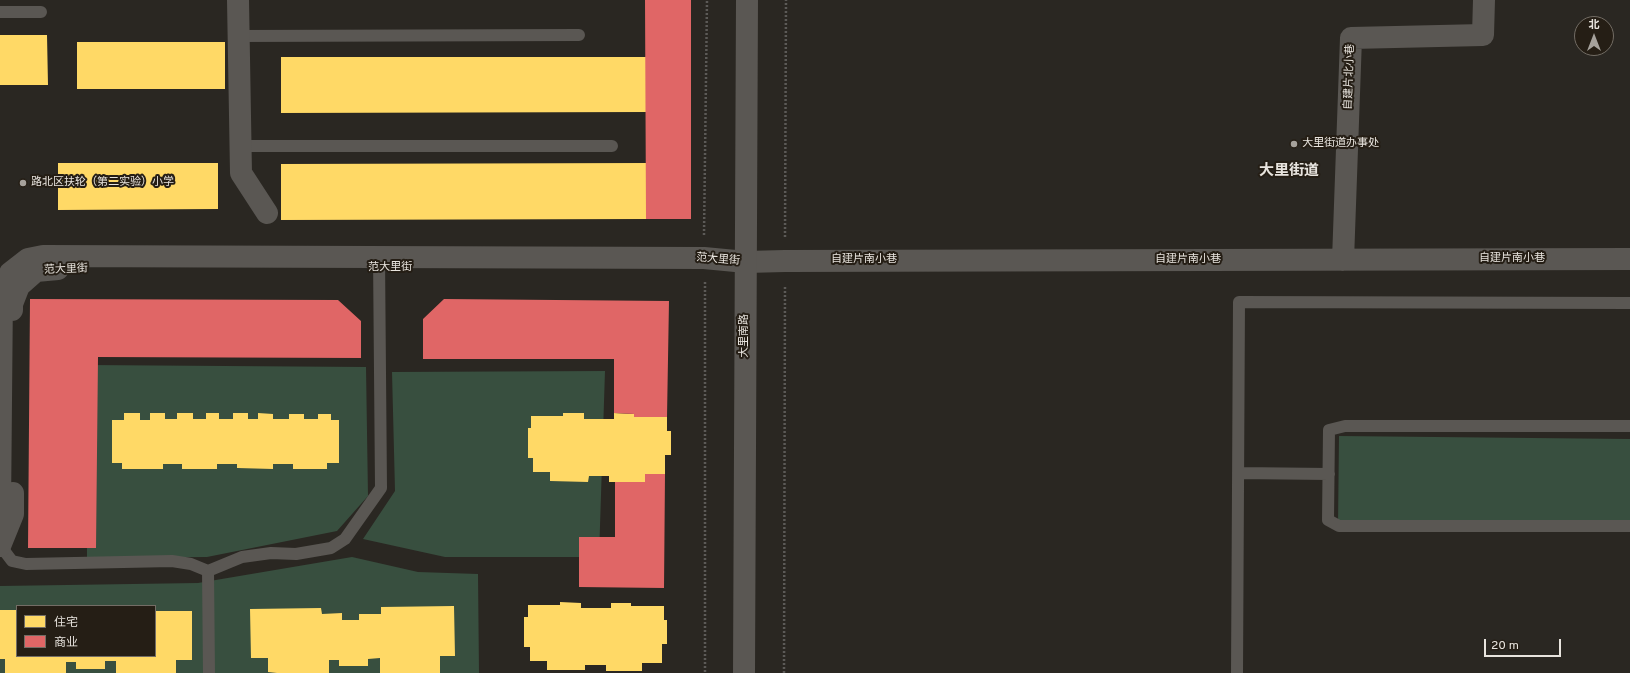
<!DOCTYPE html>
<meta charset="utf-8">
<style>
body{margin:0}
#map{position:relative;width:1630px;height:673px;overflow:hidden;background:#2a2722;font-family:Overpass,"Noto Sans SC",sans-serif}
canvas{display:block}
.legend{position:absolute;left:16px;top:605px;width:140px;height:52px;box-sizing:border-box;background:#251e15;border:1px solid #736d65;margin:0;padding:5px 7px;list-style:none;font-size:12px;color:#e8e4de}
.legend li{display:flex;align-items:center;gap:8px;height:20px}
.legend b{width:20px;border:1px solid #736d65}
.north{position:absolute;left:1574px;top:16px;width:40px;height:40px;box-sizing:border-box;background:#251e15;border:1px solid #736d65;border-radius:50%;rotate:0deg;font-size:11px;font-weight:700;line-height:16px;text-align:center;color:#e8e4de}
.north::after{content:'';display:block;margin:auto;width:14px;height:18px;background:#a6a29c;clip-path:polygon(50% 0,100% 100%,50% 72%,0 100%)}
.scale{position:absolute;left:1484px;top:639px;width:77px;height:18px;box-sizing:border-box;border:2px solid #e8e4de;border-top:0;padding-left:5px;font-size:12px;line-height:14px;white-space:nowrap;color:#e8e4de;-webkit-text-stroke:3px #251e15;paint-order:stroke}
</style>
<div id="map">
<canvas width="1630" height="673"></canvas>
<ul class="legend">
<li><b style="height:11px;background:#ffd966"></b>住宅</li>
<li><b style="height:11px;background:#e06666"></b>商业</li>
</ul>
<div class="north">北</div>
<div class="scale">20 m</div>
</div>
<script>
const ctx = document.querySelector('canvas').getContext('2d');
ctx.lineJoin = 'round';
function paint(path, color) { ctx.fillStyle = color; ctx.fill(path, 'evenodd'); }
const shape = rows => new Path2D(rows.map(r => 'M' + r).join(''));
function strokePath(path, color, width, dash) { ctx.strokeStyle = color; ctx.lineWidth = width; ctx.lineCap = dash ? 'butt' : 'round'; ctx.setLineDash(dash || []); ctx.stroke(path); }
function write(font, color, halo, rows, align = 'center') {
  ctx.font = font + ' Overpass,"Noto Sans SC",sans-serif'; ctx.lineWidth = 4; ctx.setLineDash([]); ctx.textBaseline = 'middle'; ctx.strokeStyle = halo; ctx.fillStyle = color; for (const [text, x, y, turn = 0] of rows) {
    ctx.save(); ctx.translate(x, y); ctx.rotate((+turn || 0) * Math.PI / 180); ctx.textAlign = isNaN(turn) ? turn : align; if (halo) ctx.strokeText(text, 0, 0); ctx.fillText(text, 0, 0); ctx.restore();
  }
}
paint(shape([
 [87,365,366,367,368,496,337,531,207,557,87,558],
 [605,371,599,557,445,557,363,539,395,491,392,372],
 [1339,436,1630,439,1630,529,1338,525],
 [352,557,418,572,478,574,479,673,0,673,0,586,198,583],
 [17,606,155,606,155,656,17,656]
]), '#384f3f');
paint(shape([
 [0,35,47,35,48,85,0,85],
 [77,42,225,42,225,89,77,89],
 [281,57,646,57,646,112,281,113],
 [58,163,218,163,218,209,58,210],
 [646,163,646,219,281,220,281,164],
 [124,413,140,413,140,420,150,420,150,413,165,413,165,419,177,419,177,413,193,413,193,419,206,419,206,413,219,413,219,419,233,419,233,413,248,413,248,419,258,419,258,413,273,414,273,419,289,419,289,414,304,414,304,419,318,419,318,414,331,414,331,420,339,420,339,463,327,463,327,469,293,469,293,464,273,464,273,469,237,468,237,464,217,464,217,469,182,469,182,464,163,464,163,469,122,469,122,463,112,463,112,420,124,420],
 [563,413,584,413,584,419,614,419,614,413,634,414,634,417,667,417,667,431,671,431,671,455,665,455,665,474,645,474,645,482,609,482,609,476,589,476,588,482,550,481,550,472,533,472,533,458,528,458,528,428,531,428,531,416,563,416],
 [560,602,581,603,581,608,611,608,611,603,631,603,631,606,664,606,664,620,667,620,667,644,662,644,662,663,642,663,642,671,606,671,606,665,585,665,585,670,547,670,547,661,530,661,530,647,524,647,524,617,528,617,528,605,560,605],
 [454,606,455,656,440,656,440,673,380,673,380,658,368,659,368,666,339,666,339,660,329,660,329,673,277,673,268,672,268,658,251,658,250,609,321,608,322,614,342,613,342,620,359,620,359,614,381,614,381,607],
 [0,610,17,610,17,656,155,656,155,611,192,611,192,660,176,660,176,673,116,673,116,661,105,661,105,669,76,669,76,662,66,662,66,673,5,673,5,659,0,659]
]), '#ffd966');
paint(shape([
 [645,0,691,0,691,219,646,219],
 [30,299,338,300,361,321,361,358,98,357,96,548,28,548],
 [444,299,669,301,667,417,634,417,634,414,614,413,614,359,423,359,423,319],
 [645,474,665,474,664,588,579,587,579,537,615,537,615,482,645,482]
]), '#e06666');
strokePath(shape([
 [704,235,707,0],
 [785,237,786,0],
 [705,282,705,673],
 [784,673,785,286]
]), '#5c5a57', 2.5, [2, 2]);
strokePath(shape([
 [0,12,41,12],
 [238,36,579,35],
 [240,146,612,146],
 [1630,426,1345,426,1329,430,1328,520,1339,526,1630,526],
 [1238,473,1329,474],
 [0,545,12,561,26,564,172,561,191,564,208,571],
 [209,673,208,571,242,557,271,553,296,554,331,548,345,539,381,488,379,256],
 [1237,673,1239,302,1630,303]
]), '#5a5753', 12);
strokePath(shape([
 [238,0,241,173,267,213],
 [1343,260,1351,38,1483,35,1484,0],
 [12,310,12,304,19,286,36,271,58,269],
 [0,510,2,292,10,273,28,259,43,256,704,258,746,262,785,261,1630,259],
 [0,546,13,514,13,493]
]), '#5a5753', 22);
strokePath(shape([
 [744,673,747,0]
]), '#5a5753', 22);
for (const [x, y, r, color] of [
 [1294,144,4,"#a6a29c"],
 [23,183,4,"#a6a29c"]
]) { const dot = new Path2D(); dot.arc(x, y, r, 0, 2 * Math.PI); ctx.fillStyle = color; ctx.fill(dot); strokePath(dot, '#251e15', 1.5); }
write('11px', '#e8e4de', '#251e15', [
 ["自建片北小巷",1350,77,-88],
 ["自建片南小巷",1512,259],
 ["范大里街",718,260,5],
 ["自建片南小巷",864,260],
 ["自建片南小巷",1188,260],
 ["范大里街",390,268],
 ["范大里街",66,270,-2],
 ["大里南路",745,336,-90]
]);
write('11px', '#e8e4de', '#251e15', [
 ["大里街道办事处",1302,144],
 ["路北区扶轮（第二实验）小学",31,183]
], 'left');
write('bold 15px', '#e8e4de', '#251e15', [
 ["大里街道",1289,172]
]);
</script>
